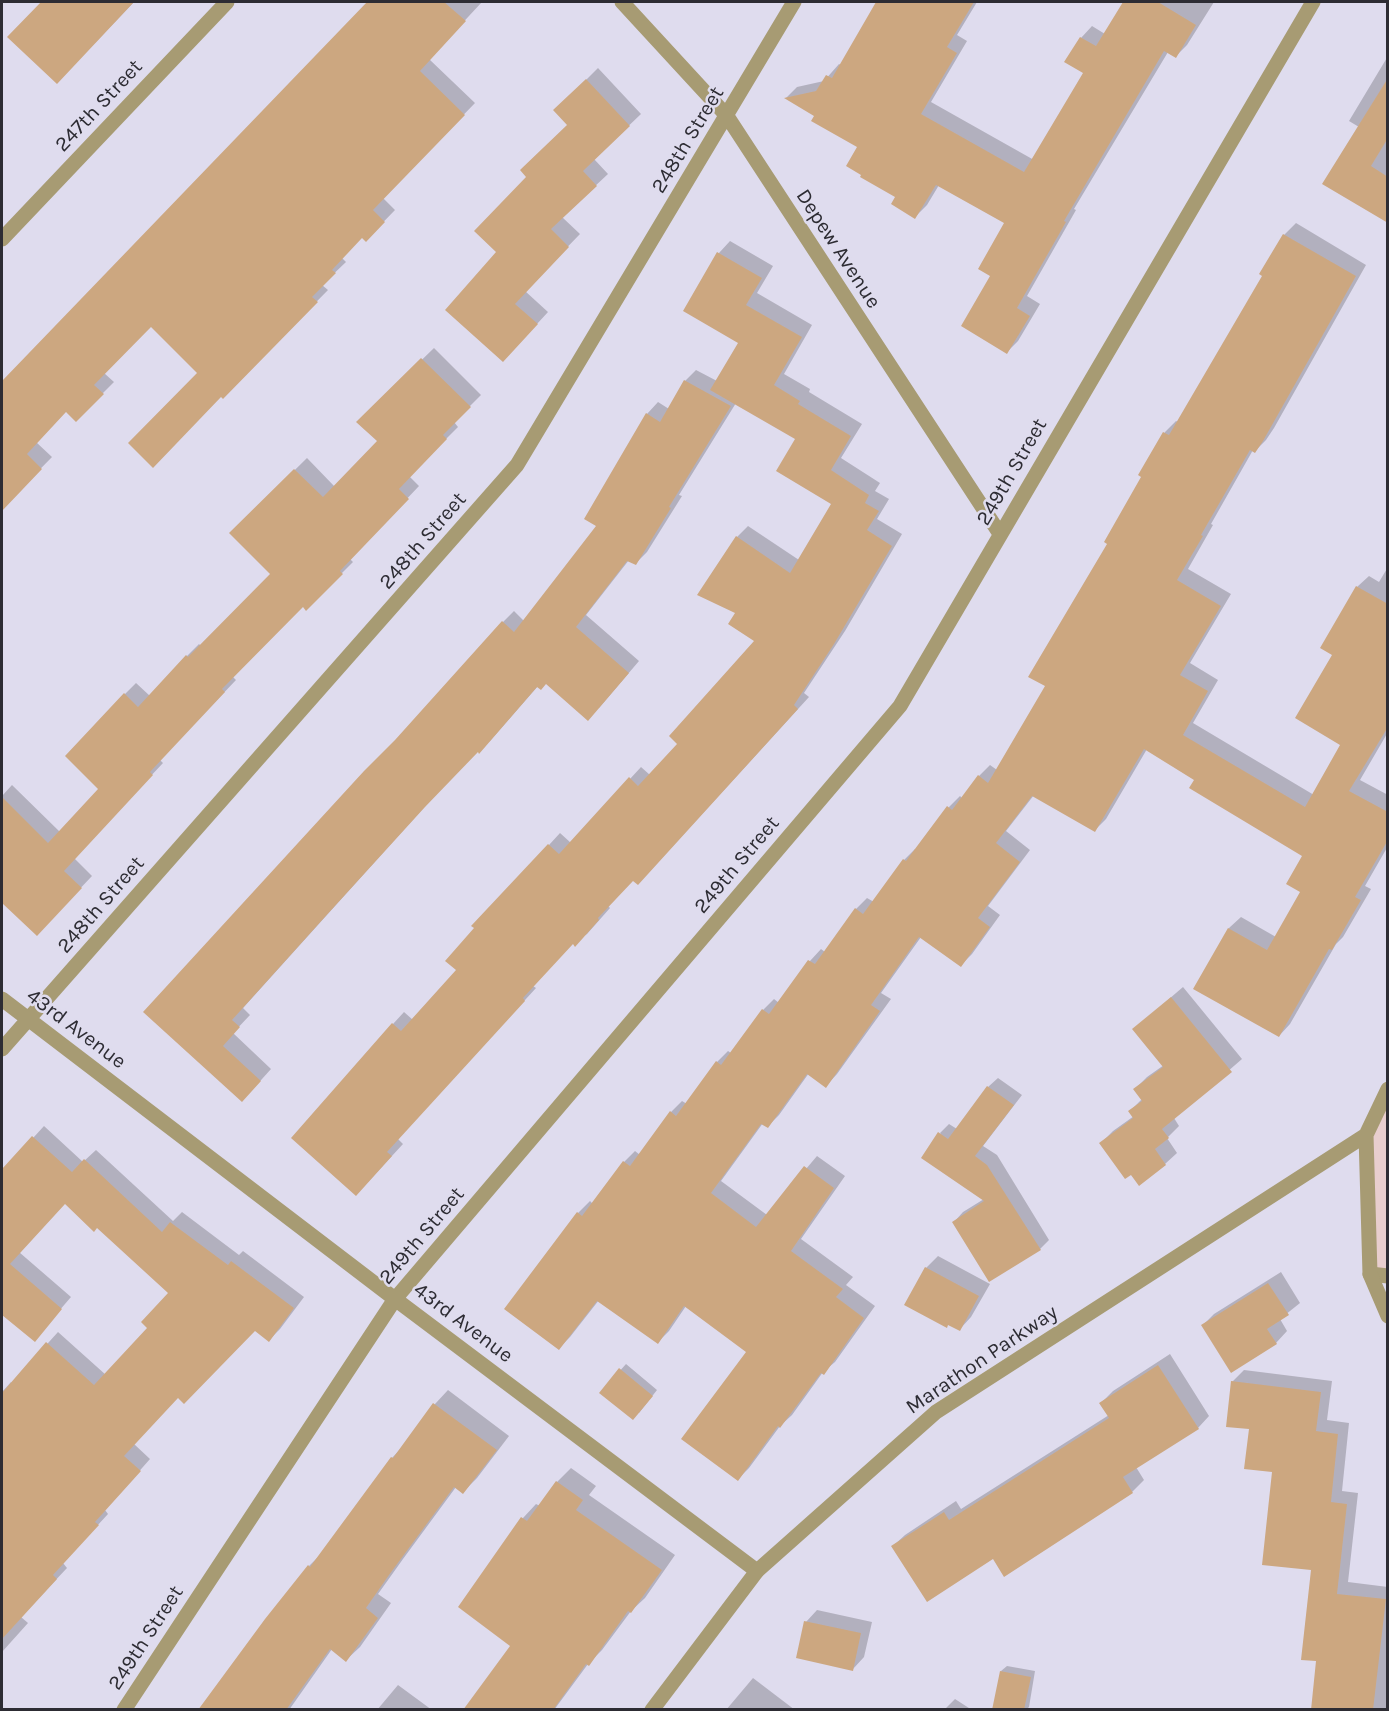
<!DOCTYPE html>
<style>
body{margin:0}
#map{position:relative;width:1389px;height:1711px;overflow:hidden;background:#dfdcee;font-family:Karla,sans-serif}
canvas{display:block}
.frame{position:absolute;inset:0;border:3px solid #2d2c33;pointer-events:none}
</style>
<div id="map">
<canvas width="1389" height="1711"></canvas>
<div class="frame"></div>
</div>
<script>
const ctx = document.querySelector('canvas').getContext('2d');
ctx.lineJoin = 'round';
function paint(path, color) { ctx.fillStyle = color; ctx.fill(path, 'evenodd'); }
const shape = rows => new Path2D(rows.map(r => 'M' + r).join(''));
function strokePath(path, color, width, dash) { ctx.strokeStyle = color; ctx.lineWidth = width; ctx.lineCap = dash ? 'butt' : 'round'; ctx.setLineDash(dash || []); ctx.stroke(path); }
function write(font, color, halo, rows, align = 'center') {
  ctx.font = font + ' Karla,sans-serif'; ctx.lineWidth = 5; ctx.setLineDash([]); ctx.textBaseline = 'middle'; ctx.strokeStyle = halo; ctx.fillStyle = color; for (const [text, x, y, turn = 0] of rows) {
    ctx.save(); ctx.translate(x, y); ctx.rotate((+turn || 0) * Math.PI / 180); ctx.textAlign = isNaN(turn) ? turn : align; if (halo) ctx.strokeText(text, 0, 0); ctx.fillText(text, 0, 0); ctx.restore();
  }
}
paint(shape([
 [1387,1089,1387,1276,1370,1274,1366,1135]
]), '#e8cece');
paint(shape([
 [43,2,134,2,69,70,9,37],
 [370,2,482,2,429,59,475,103,383,198,395,210,366,240,362,236,342,258,346,262,322,285,328,290,223,397,151,325,104,373,114,382,76,420,66,411,36,442,52,457,5,505,2,502,2,382],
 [880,2,900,2,905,5,907,2,977,2,957,35,967,41,931,102,1034,160,1085,73,1081,38,1092,26,1105,34,1125,2,1214,2,1187,45,1176,56,1168,52,1074,209,1076,210,1027,296,1040,304,1018,341,1007,352,992,275,1006,222,939,185,927,205,915,217,859,147,816,115,786,98,797,87,824,81,839,64,841,65],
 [1388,56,1388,207,1379,216,1359,127,1349,121],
 [598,68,641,114,594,159,608,174,562,217,580,234,525,291,548,312,515,348,498,252,528,177,569,125,567,99],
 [1296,223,1366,265,1274,428,1266,440,1255,451,1253,450,1211,524,1213,525,1188,569,1231,594,1190,663,1218,680,1193,723,1314,795,1342,744,1334,655,1357,587,1369,576,1379,582,1388,567,1388,732,1360,780,1388,795,1388,846,1365,886,1371,889,1343,937,1336,944,1290,1024,1279,1036,1195,988,1229,928,1241,917,1276,937,1302,891,1304,856,1197,779,1147,749,1106,819,1095,830,1034,795,1006,831,1030,850,988,906,1000,915,972,954,961,965,921,937,881,993,891,999,837,1074,826,1086,809,1073,779,1115,768,1126,763,1123,721,1181,767,1215,817,1156,845,1176,801,1239,853,1277,846,1285,875,1306,835,1362,823,1372,792,1415,780,1426,749,1468,738,1479,748,1351,686,1306,669,1331,658,1342,599,1300,570,1337,559,1348,506,1309,578,1213,590,1201,593,1204,624,1162,635,1151,640,1155,671,1112,682,1101,687,1104,717,1062,728,1051,731,1053,763,1010,774,999,779,1003,810,961,821,949,825,952,856,909,867,898,874,902,904,860,915,849,916,850,949,807,960,796,962,798,979,776,990,765,997,770,1047,686,1109,543,1143,476,1140,474,1165,432,1176,421,1178,422,1264,275,1261,274,1284,235],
 [730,241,773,266,757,293,812,325,784,374,810,389,809,392,862,424,841,458,880,483,875,491,889,499,877,519,902,534,845,631,804,693,809,697,650,871,633,879,608,906,610,908,587,934,573,943,533,986,536,988,398,1139,403,1144,367,1183,393,1024,404,1012,413,1020,458,970,549,845,560,833,571,843,641,767,650,775,679,744,757,641,737,612,737,537,748,526,799,560,833,504,797,439,736,403,679,495,682,496,647,552,635,564,629,560,586,615,639,661,599,708,546,682,538,686,490,741,478,750,436,794,243,1008,250,1015,233,1033,271,1069,253,1089,145,1012,396,741,503,622,514,611,524,621,598,526,586,518,647,414,658,402,669,409,685,381,696,370,717,381,740,342,685,310,719,253],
 [434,348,481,395,454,422,458,427,409,476,419,486,350,559,353,562,306,609,303,605,233,677,236,680,160,760,163,763,74,858,92,876,37,934,2,901,2,796,12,785,60,832,101,789,125,694,136,683,150,696,187,656,199,644,201,646,272,574,231,533,307,458,335,487,379,441,358,422],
 [1183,987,1242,1059,1174,1118,1179,1126,1167,1138,1177,1153,1165,1164,1139,1183,1101,1143,1113,1131,1134,1116,1130,1111,1142,1099,1135,1089,1147,1077,1164,1065,1134,1029],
 [998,1078,1022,1095,983,1146,997,1155,1049,1240,1040,1249,954,1222,963,1212,984,1199,940,1133,949,1124,957,1129,988,1087],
 [44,1126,83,1162,96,1150,173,1221,182,1212,239,1255,243,1251,304,1297,280,1329,269,1340,255,1329,178,1396,134,1444,150,1459,105,1510,108,1514,63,1563,67,1568,21,1617,28,1623,2,1652,2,1392,11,1382,12,1383,58,1332,106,1375,149,1328,171,1293,97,1227,65,1203,19,1252,71,1297,34,1340,2,1313,2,1172],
 [938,1256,990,1284,971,1317,960,1329,926,1268],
 [1281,1272,1300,1303,1280,1319,1287,1331,1276,1343,1203,1325,1214,1314],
 [1170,1354,1209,1416,1198,1428,1136,1467,1144,1480,1132,1492,993,1557,893,1546,905,1535,956,1501,961,1509,1109,1415,1101,1403,1113,1391],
 [626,1364,657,1390,639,1413,601,1392],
 [1244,1370,1332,1381,1327,1420,1349,1423,1342,1491,1358,1493,1348,1582,1388,1587,1386,1682,1388,1683,1388,1710,1312,1710,1318,1660,1313,1569,1274,1471,1250,1428,1232,1382],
 [448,1390,509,1436,477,1478,463,1492,456,1487,403,1559,378,1594,391,1603,360,1647,346,1660,332,1649,289,1710,200,1710,309,1566,320,1555,392,1458,403,1446,435,1404],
 [571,1468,596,1486,589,1495,675,1555,645,1598,631,1611,602,1650,588,1664,554,1710,465,1710,512,1645,460,1606,523,1518,536,1504,540,1506,557,1482],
 [817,1610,872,1622,864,1657,853,1669,806,1622],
 [1007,1666,1035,1671,1029,1707,1026,1710,1008,1710,1001,1671],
 [753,1678,795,1710,726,1710],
 [398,1685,432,1710,377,1710],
 [955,1699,972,1710,944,1710]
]), '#0003');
paint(shape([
 [41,2,134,2,57,84,7,37],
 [367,2,444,2,466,21,420,71,465,115,373,210,385,222,366,242,362,238,332,270,336,273,312,297,318,302,223,399,221,397,153,468,128,443,197,373,151,327,94,385,104,394,76,422,66,412,27,454,42,469,2,511,2,381],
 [876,2,974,2,947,47,957,53,921,114,1024,172,1083,73,1064,62,1080,37,1096,46,1123,2,1158,2,1196,25,1176,58,1164,51,1064,221,1066,222,1017,308,1030,316,1007,354,961,326,990,276,978,269,1004,223,936,185,915,219,891,204,895,197,860,177,861,175,846,166,857,147,811,121,814,116,784,98,816,91,826,75,832,78],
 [1388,78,1388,138,1371,166,1388,177,1388,223,1322,184],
 [586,79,630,126,583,171,597,186,551,229,569,247,515,304,538,324,503,362,445,310,496,252,474,231,526,177,520,170,567,125,553,110],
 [1283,234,1356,276,1263,441,1255,453,1250,450,1201,535,1203,536,1177,580,1221,606,1180,675,1208,691,1183,735,1305,807,1340,745,1295,718,1332,655,1320,648,1356,586,1388,604,1388,727,1349,791,1388,812,1388,840,1355,897,1361,900,1332,950,1329,949,1279,1037,1193,989,1228,928,1267,950,1300,892,1286,884,1302,856,1189,788,1194,780,1144,749,1095,832,1032,796,996,843,1020,862,978,918,990,927,961,967,919,937,871,1005,880,1011,826,1088,807,1074,768,1128,761,1124,711,1193,756,1227,804,1166,834,1188,791,1251,843,1289,836,1297,864,1318,824,1375,821,1373,780,1428,778,1426,738,1481,681,1439,746,1352,684,1306,658,1344,597,1301,559,1350,504,1309,577,1212,582,1216,623,1161,630,1166,670,1111,676,1116,716,1061,721,1065,762,1009,769,1014,808,960,815,964,855,908,863,914,903,859,906,861,947,806,952,810,978,775,988,783,1045,686,1028,677,1107,544,1104,542,1141,477,1138,475,1163,432,1169,435,1262,276,1259,274],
 [717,252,762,278,746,305,802,337,774,385,800,401,798,404,851,436,831,470,869,495,865,503,879,511,867,530,892,546,834,644,794,705,798,709,638,885,633,881,598,918,599,920,575,947,573,944,523,998,525,1001,387,1152,392,1156,356,1196,291,1138,392,1023,401,1031,456,970,445,961,474,928,471,926,548,844,559,854,629,777,638,786,677,744,669,736,754,641,728,624,735,613,697,595,736,536,790,573,831,504,776,471,795,439,710,390,738,343,683,311],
 [421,358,471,407,443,435,447,439,399,489,409,499,340,571,343,574,306,611,303,607,222,689,225,692,150,772,153,775,64,871,82,888,37,936,2,903,2,797,48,843,98,789,65,756,124,693,138,707,186,655,188,657,270,574,229,533,294,469,323,497,377,441,356,422],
 [684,380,731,406,669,507,671,508,636,565,627,561,576,627,629,673,588,721,546,684,541,690,537,687,479,754,478,752,425,807,324,918,232,1020,240,1027,223,1046,261,1081,242,1102,143,1012,364,771,395,740,502,621,514,632,596,526,584,519,646,413,660,422],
 [1171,997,1232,1072,1162,1129,1169,1138,1155,1149,1166,1165,1139,1186,1131,1175,1125,1179,1099,1143,1133,1118,1128,1111,1142,1101,1133,1089,1163,1067,1132,1029],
 [987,1086,1014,1105,975,1156,987,1165,1041,1250,989,1282,952,1222,984,1201,921,1158,938,1132,948,1139],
 [32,1136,72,1172,84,1159,162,1232,170,1222,228,1265,231,1261,294,1308,269,1342,255,1331,184,1404,178,1398,124,1456,141,1471,95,1522,99,1525,53,1575,57,1579,2,1639,2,1393,46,1342,94,1385,147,1328,141,1322,168,1293,97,1228,94,1232,65,1204,10,1264,62,1309,35,1342,2,1315,2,1169],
 [925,1267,979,1296,960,1331,948,1325,947,1328,904,1305],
 [1268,1283,1289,1315,1267,1329,1277,1344,1231,1373,1201,1325],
 [1158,1365,1199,1429,1123,1477,1133,1493,1004,1577,993,1559,927,1602,891,1546,944,1512,949,1520,1109,1418,1099,1403],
 [619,1368,653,1396,633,1420,599,1393],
 [1231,1381,1321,1392,1316,1431,1338,1434,1331,1502,1347,1504,1337,1594,1386,1599,1373,1710,1311,1710,1316,1661,1301,1660,1311,1570,1262,1565,1272,1472,1244,1469,1249,1429,1226,1427],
 [433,1403,497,1450,463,1494,454,1487,389,1575,366,1608,378,1618,346,1662,330,1649,286,1710,198,1710,265,1619,308,1565,310,1567,391,1457,393,1458],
 [556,1481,583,1500,576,1510,662,1570,631,1613,628,1611,589,1666,586,1664,553,1710,463,1710,510,1646,458,1607,521,1517,527,1521],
 [804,1621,861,1633,853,1671,796,1658],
 [1000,1671,1031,1677,1024,1710,992,1710]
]), '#cca780');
strokePath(shape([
 [622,2,727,116,1000,534],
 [2,239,227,2],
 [2,999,395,1299,757,1571],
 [2,1049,517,465,794,2],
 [1370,1274,1388,1276],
 [124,1710,395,1299,900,706,1313,2]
]), '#a79b73', 15);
strokePath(shape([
 [1388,1089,1366,1135,1370,1274,1388,1316],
 [652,1710,757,1571,936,1412,1366,1135]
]), '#a79b73', 15);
write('21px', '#2d2c33', '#dfdcee', [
 ["247th Street",99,106,-47],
 ["248th Street",688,140,-59],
 ["Depew Avenue",838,249,57],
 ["249th Street",1012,472,-60],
 ["248th Street",423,541,-49],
 ["249th Street",737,865,-50],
 ["248th Street",101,905,-49],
 ["43rd Avenue",76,1029,37],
 ["249th Street",422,1236,-50],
 ["43rd Avenue",463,1323,37],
 ["Marathon Parkway",982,1360,-34],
 ["249th Street",146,1638,-57]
]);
</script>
